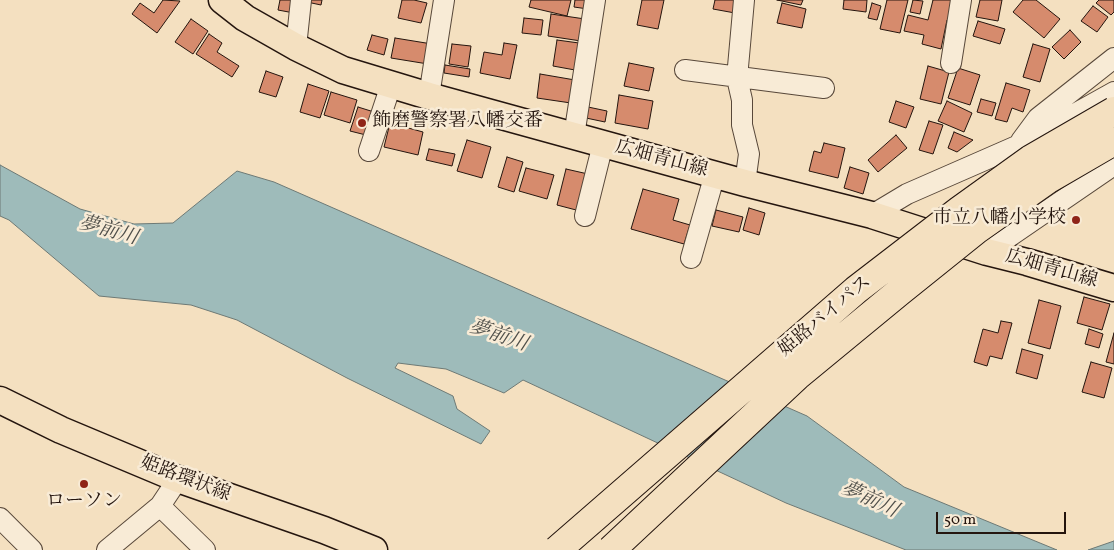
<!DOCTYPE html>
<meta charset="utf-8">
<style>
body{margin:0}
#map{position:relative;width:1114px;height:550px;overflow:hidden;background:#f4e0c0;font-family:Vollkorn,serif}
canvas{display:block}
.scale{position:absolute;left:936px;top:512px;width:130px;height:22px;box-sizing:border-box;border:2px solid #24150e;border-top:0;padding-left:6px;font-size:15px;line-height:18px;white-space:nowrap;color:#24150e;-webkit-text-stroke:4px #f8ebd6;paint-order:stroke}
</style>
<div id="map">
<canvas width="1114" height="550"></canvas>
<div class="scale">50 m</div>
</div>
<script>
const ctx = document.querySelector('canvas').getContext('2d');
ctx.lineJoin = 'round';
function paint(path, color) { ctx.fillStyle = color; ctx.fill(path, 'evenodd'); }
const shape = rows => new Path2D(rows.map(r => 'M' + r).join(''));
function strokePath(path, color, width, dash) { ctx.strokeStyle = color; ctx.lineWidth = width; ctx.lineCap = dash ? 'butt' : 'round'; ctx.setLineDash(dash || []); ctx.stroke(path); }
function write(font, color, halo, rows, align = 'center') {
  ctx.font = font + ' Vollkorn,"Noto Serif JP",serif'; ctx.lineWidth = 5; ctx.setLineDash([]); ctx.textBaseline = 'middle'; ctx.strokeStyle = halo; ctx.fillStyle = color; for (const [text, x, y, turn = 0] of rows) {
    ctx.save(); ctx.translate(x, y); ctx.rotate((+turn || 0) * Math.PI / 180); ctx.textAlign = isNaN(turn) ? turn : align; if (halo) ctx.strokeText(text, 0, 0); ctx.fillText(text, 0, 0); ctx.restore();
  }
}
const water = shape([
 [0,165,80,209,134,224,173,223,237,171,274,182,807,416,904,487,1057,550,906,550,786,503,523,380,504,393,446,369,398,363,395,368,453,396,457,409,490,431,481,444,347,378,237,320,191,305,99,296,9,220,0,216,0,165],
 [1114,541,1114,550,1088,550,1114,541]
]);
paint(water, '#9ebbba');
strokePath(water, '#6d7975', 1);
const building = shape([
 [163,0,180,1,157,33,132,14,140,3,154,13,163,0],
 [280,0,297,0,294,13,278,10,280,0],
 [308,0,322,0,321,5,307,2,308,0],
 [402,0,414,0,427,3,421,23,398,18,402,0],
 [531,0,571,0,567,16,529,7,531,0],
 [575,0,589,0,588,9,574,7,575,0],
 [642,0,664,0,658,29,637,25,642,0],
 [715,0,738,0,735,13,713,9,715,0],
 [777,0,803,0,801,5,777,0],
 [844,0,867,0,866,12,843,9,844,0],
 [887,0,908,0,900,33,880,29,887,0],
 [913,0,923,1,920,14,910,12,913,0],
 [933,0,957,0,952,21,947,20,941,49,922,44,924,35,904,31,908,15,928,20,933,0],
 [980,0,1002,0,998,21,976,17,980,0],
 [1023,0,1036,0,1060,19,1044,38,1013,12,1023,0],
 [1099,0,1114,0,1114,12,1111,15,1096,3,1099,0],
 [782,3,806,9,802,28,777,23,782,3],
 [872,3,881,6,877,20,868,18,872,3],
 [1093,6,1108,17,1097,32,1081,21,1093,6],
 [551,14,585,19,581,41,548,36,551,14],
 [524,18,543,20,541,35,522,33,524,18],
 [191,19,208,31,193,54,175,42,191,19],
 [978,21,1005,29,1000,44,973,36,978,21],
 [1070,30,1081,42,1064,59,1052,47,1070,30],
 [209,34,222,43,217,52,239,66,232,77,196,54,209,34],
 [372,35,388,39,384,55,367,50,372,35],
 [395,38,432,44,428,64,391,58,395,38],
 [557,40,579,43,575,70,553,66,557,40],
 [504,43,517,45,510,79,480,73,484,52,502,55,504,43],
 [452,44,471,46,468,67,449,64,452,44],
 [1033,44,1050,49,1040,82,1023,77,1033,44],
 [629,63,654,68,649,91,624,86,629,63],
 [445,65,470,69,469,77,444,73,445,65],
 [928,66,949,72,941,104,920,99,928,66],
 [958,68,980,75,970,105,948,98,958,68],
 [266,71,283,77,276,97,259,92,266,71],
 [540,74,575,80,571,103,537,98,540,74],
 [1006,83,1030,90,1023,112,1012,108,1007,122,995,119,1006,83],
 [308,84,329,91,320,118,300,112,308,84],
 [331,92,357,100,350,123,324,115,331,92],
 [619,95,653,101,648,129,615,123,619,95],
 [981,99,996,103,992,116,977,112,981,99],
 [896,101,914,107,906,128,889,122,896,101],
 [947,101,972,113,964,132,938,121,947,101],
 [358,107,374,112,366,135,350,131,358,107],
 [588,107,607,111,605,122,586,118,588,107],
 [929,121,943,125,933,154,919,150,929,121],
 [390,123,423,132,418,155,384,147,390,123],
 [954,132,973,140,957,152,948,148,954,132],
 [896,135,907,148,878,172,868,160,896,135],
 [467,140,491,147,482,178,457,171,467,140],
 [824,143,845,148,838,178,809,171,814,151,821,153,824,143],
 [429,149,455,154,452,166,426,160,429,149],
 [507,157,523,162,514,192,498,187,507,157],
 [850,167,869,173,863,194,844,188,850,167],
 [526,168,554,175,547,199,519,191,526,168],
 [566,169,588,174,580,211,557,205,566,169],
 [643,189,679,199,673,220,690,225,684,244,631,229,643,189],
 [749,208,765,213,759,235,743,230,749,208],
 [716,210,743,217,739,232,712,226,716,210],
 [1084,297,1110,304,1102,330,1077,323,1084,297],
 [1039,300,1061,306,1050,349,1028,343,1039,300],
 [1001,321,1012,323,1002,359,990,356,987,366,974,362,983,329,998,333,1001,321],
 [1089,329,1103,334,1099,348,1085,344,1089,329],
 [1114,333,1114,364,1106,362,1114,333],
 [1022,349,1043,355,1037,379,1016,373,1022,349],
 [1091,362,1112,368,1104,398,1082,392,1091,362]
]);
paint(building, '#d68b6d');
strokePath(building, '#24150e', 1);
const minor = shape([
 [744,0,737,78,742,100,742,125,749,154,745,183],
 [296,47,301,0],
 [951,63,961,0],
 [685,70,824,88],
 [429,96,444,0],
 [574,136,595,0],
 [1021,141,1038,118,1114,58],
 [369,151,391,85],
 [872,215,907,194,1019,145,1114,92],
 [585,216,603,144],
 [987,252,1114,165],
 [691,258,715,174],
 [160,506,205,550],
 [0,518,32,550],
 [107,550,160,506,178,479]
]);
const major = shape([
 [222,0,245,18,296,47,343,70,429,96,745,183,872,215,987,252,1027,262,1114,288],
 [0,400,61,430,178,479,324,530,374,550]
]);
strokePath(minor, '#58483a', 22);
strokePath(major, '#24150e', 29);
strokePath(minor, '#f8ebd6', 20);
strokePath(major, '#f4e0c0', 26);
const highwayBridge = shape([
 [557,550,856,290,960,210,1031,159,1114,111],
 [611,550,797,376,899,292,976,230,1047,180,1114,141]
]);
strokePath(highwayBridge, '#24150e', 30, []);
strokePath(highwayBridge, '#f4e0c0', 28);
for (const [x, y, r, color] of [
 [362,123,5,"#8f2418"],
 [1076,220,5,"#8f2418"],
 [84,484,5,"#8f2418"]
]) { const dot = new Path2D(); dot.arc(x, y, r, 0, 2 * Math.PI); ctx.fillStyle = color; ctx.fill(dot); strokePath(dot, '#f8ebd6', 2); }
write('19px', '#24150e', '#f8ebd6', [
 ["飾磨警察署八幡交番",372,123],
 ["市立八幡小学校",1066,220,"right"],
 ["ローソン",84,503,"center"]
], 'left');
write('19px', '#24150e', '#f8ebd6', [
 ["広畑青山線",661,160,15],
 ["広畑青山線",1051,270,16],
 ["姫路バイパス",826,317,-40],
 ["姫路環状線",185,480,21]
]);
write('italic 20px', '#4f4f4a', '#f8ebd6', [
 ["夢前川",108,232,16],
 ["夢前川",498,337,19],
 ["夢前川",869,501,25]
]);
</script>
